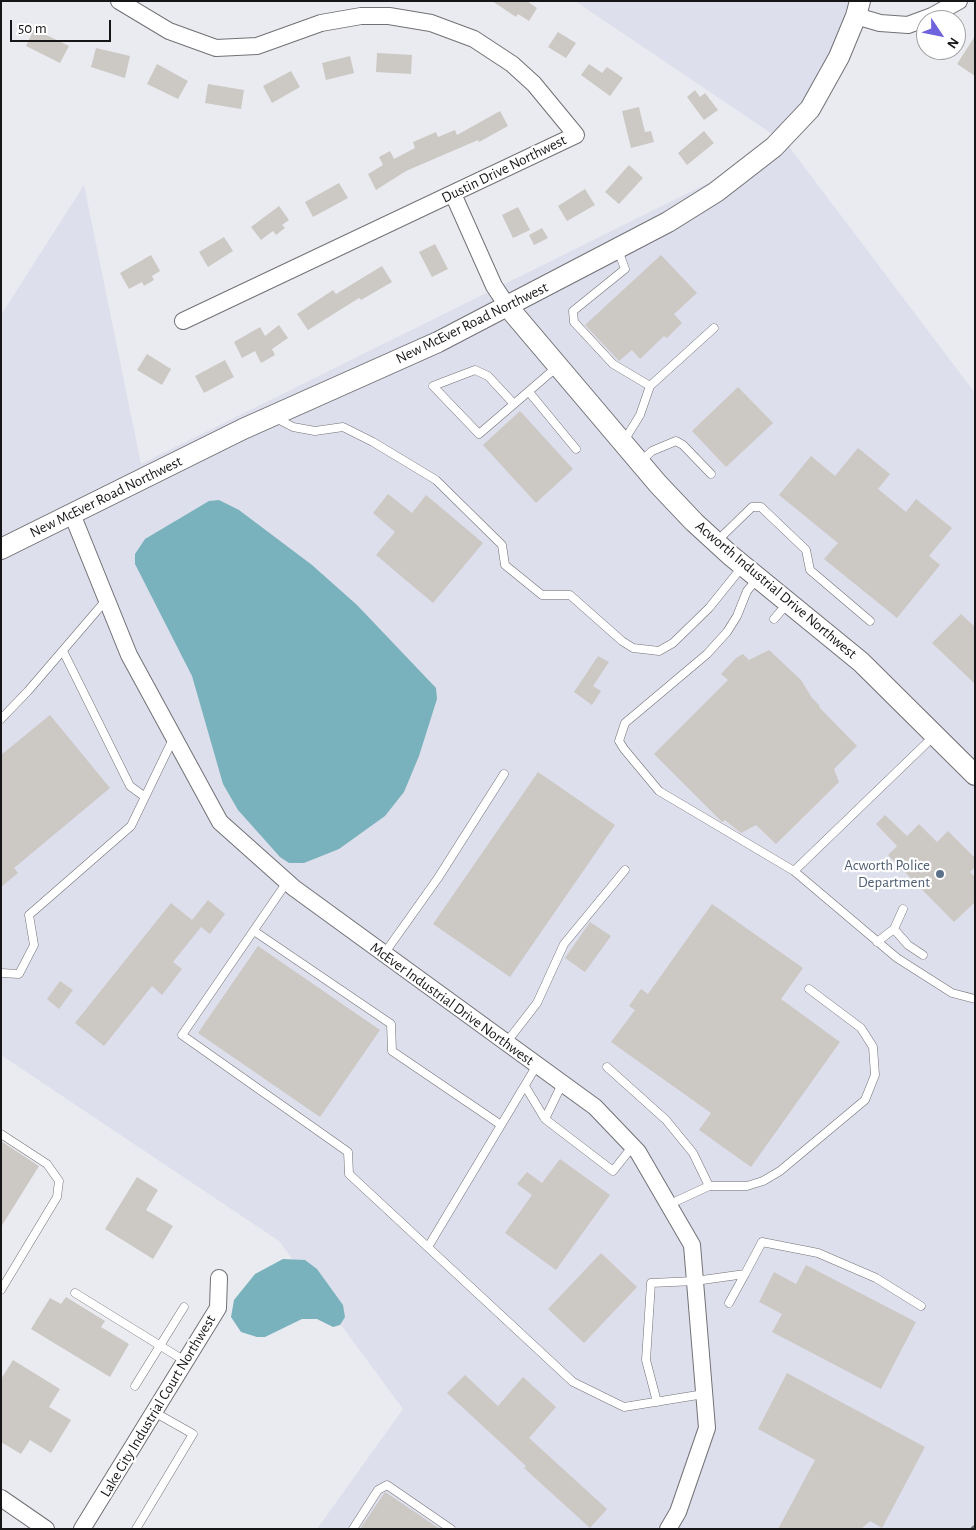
<!DOCTYPE html>
<style>
body{margin:0}
#map{position:relative;width:976px;height:1530px;overflow:hidden;background:#eaebf0;font-family:"Alegreya Sans",sans-serif}
canvas{display:block}
.frame{position:absolute;inset:0;border:2px solid #161618;pointer-events:none}
.north{position:absolute;left:916px;top:10px;width:50px;height:50px;box-sizing:border-box;background:#fff;border:1px solid #a2a2a3;border-radius:50%;rotate:124deg;font-size:14px;font-weight:700;line-height:20px;text-align:center;color:#161618}
.north::after{content:'';display:block;margin:auto;width:18px;height:22px;background:#6f63dd;clip-path:polygon(50% 0,100% 100%,50% 72%,0 100%)}
.scale{position:absolute;left:10px;top:20px;width:101px;height:22px;box-sizing:border-box;border:2px solid #161618;border-top:0;padding-left:6px;font-size:15px;line-height:18px;white-space:nowrap;color:#161618;-webkit-text-stroke:4px #fff;paint-order:stroke}
</style>
<div id="map">
<canvas width="976" height="1530"></canvas>
<div class="frame"></div>
<div class="north">N</div>
<div class="scale">50 m</div>
</div>
<script>
const ctx = document.querySelector('canvas').getContext('2d');
ctx.lineJoin = 'round';
function paint(path, color) { ctx.fillStyle = color; ctx.fill(path, 'evenodd'); }
const shape = rows => new Path2D(rows.map(r => 'M' + r).join(''));
function strokePath(path, color, width, dash) { ctx.strokeStyle = color; ctx.lineWidth = width; ctx.lineCap = dash ? 'butt' : 'round'; ctx.setLineDash(dash || []); ctx.stroke(path); }
function write(font, color, halo, rows, align = 'center') {
  ctx.font = font + ' "Alegreya Sans",sans-serif'; ctx.lineWidth = 4.5; ctx.setLineDash([]); ctx.textBaseline = 'middle'; ctx.strokeStyle = halo; ctx.fillStyle = color; for (const [text, x, y, turn = 0] of rows) {
    ctx.save(); ctx.translate(x, y); ctx.rotate((+turn || 0) * Math.PI / 180); ctx.textAlign = isNaN(turn) ? turn : align; if (halo) ctx.strokeText(text, 0, 0); ctx.fillText(text, 0, 0); ctx.restore();
  }
}
paint(shape([
 [575,1,870,1,787,144,975,393,975,1529,317,1529,403,1409,279,1241,1,1055,1,315,84,185,141,464,787,144]
]), '#dedfec');
paint(shape([
 [219,500,239,510,312,565,357,605,436,688,437,699,419,756,404,792,385,816,339,849,304,863,289,863,280,857,238,810,223,784,192,676,135,564,135,554,145,539,209,501],
 [283,1259,305,1260,317,1269,343,1305,345,1317,340,1325,333,1327,317,1319,302,1319,265,1337,257,1337,241,1332,231,1317,234,1300,255,1274]
]), '#79b2bc');
paint(shape([
 [492,1,527,1,537,8,529,21,518,14,516,17],
 [34,29,69,46,60,63,26,46],
 [558,32,576,43,566,58,548,47],
 [975,36,975,76,957,64],
 [96,48,130,56,125,78,91,67],
 [377,53,412,55,411,74,376,72],
 [350,56,354,73,326,80,322,63],
 [157,64,188,81,178,99,147,84],
 [589,64,602,73,607,67,623,78,610,96,581,75],
 [291,71,300,87,272,103,263,86],
 [208,84,244,90,241,109,205,103],
 [695,90,700,97,705,93,718,110,704,120,687,97],
 [639,107,645,132,651,131,654,142,631,148,622,111],
 [500,111,508,126,479,142,478,140,406,171,376,190,368,174,383,165,379,157,390,151,394,159,415,148,413,142,436,132,438,137,455,130,457,135],
 [704,131,714,143,687,165,678,153],
 [629,165,643,178,619,204,605,192],
 [339,183,348,198,313,217,305,202],
 [585,189,595,205,567,221,558,206],
 [279,206,289,220,282,225,285,228,276,235,273,231,261,240,251,227],
 [518,207,530,230,513,238,502,215],
 [542,228,548,238,534,245,529,235],
 [224,237,233,251,208,267,199,252],
 [435,244,448,269,432,277,419,252],
 [151,255,160,271,152,276,154,280,144,286,142,282,129,289,120,273],
 [661,255,697,293,674,314,682,323,667,338,664,336,640,359,632,350,619,361,585,325],
 [382,266,392,282,361,300,359,298,308,330,297,314,333,290,336,294],
 [279,325,288,338,272,349,275,355,261,363,255,351,242,358,234,342,260,327,265,336],
 [147,354,171,369,162,385,137,370],
 [225,360,234,377,204,393,195,376],
 [738,387,773,423,726,467,692,431],
 [520,411,573,469,536,503,483,445],
 [858,448,890,474,878,489,906,512,916,499,952,528,929,556,940,565,897,618,824,559,838,543,779,495,811,456,835,476],
 [388,494,412,513,426,495,483,543,433,603,376,555,395,532,373,513],
 [961,614,975,627,975,684,932,643],
 [769,650,801,680,812,698,820,706,819,707,857,746,834,769,839,782,776,844,756,825,741,833,725,820,722,822,654,754,728,680,721,674,736,658,743,654,749,660],
 [598,656,609,662,593,686,601,691,592,705,574,692],
 [50,715,110,788,14,868,18,873,1,887,1,755],
 [538,772,615,825,510,977,433,924],
 [885,815,907,836,919,824,937,842,948,831,975,858,975,867,970,872,975,877,975,902,954,922,888,855,897,846,876,824],
 [208,900,225,914,210,934,201,927,173,962,182,969,162,995,152,986,104,1046,75,1023,171,903,192,920],
 [712,904,803,968,781,999,840,1042,751,1167,699,1130,711,1113,611,1042,635,1010,629,1006,641,989,648,994],
 [590,922,611,936,585,972,565,958],
 [258,946,380,1030,320,1117,198,1033],
 [60,981,73,990,59,1009,47,999],
 [1,1141,39,1166,1,1227],
 [560,1159,610,1195,556,1270,505,1233,532,1195,517,1184,527,1172,542,1183],
 [137,1177,158,1190,146,1210,173,1226,153,1259,105,1229],
 [601,1253,637,1287,584,1343,548,1309],
 [806,1265,916,1322,881,1389,772,1332,782,1314,759,1302,774,1272,796,1284],
 [66,1297,105,1321,101,1327,129,1344,110,1377,31,1329,50,1298,61,1304],
 [13,1360,60,1389,49,1407,71,1420,51,1453,30,1440,21,1454,1,1442,1,1379],
 [787,1373,925,1447,882,1528,870,1521,861,1529,778,1529,815,1460,758,1429],
 [465,1375,498,1406,523,1377,556,1407,529,1438,607,1509,590,1528,524,1468,526,1466,447,1393],
 [385,1492,440,1529,360,1529]
]), '#ccc8c4');
const service = shape([
 [618,250,625,269,573,311,574,322,613,364,650,386],
 [529,392,576,449],
 [514,404,479,434,433,386,475,370,488,376,514,404,558,366],
 [274,417,293,427,315,431,343,427,373,442,436,480,502,545,505,565,542,595,570,595,622,641,633,648,659,651,673,643,709,608,742,567],
 [624,441,640,415,650,386,714,328],
 [640,462,652,451,676,441,683,445,711,474],
 [717,541,752,507,761,507,806,550,810,570,870,621],
 [757,579,747,591,737,616,727,632,707,654,625,723,619,741,624,749,659,791,794,871],
 [774,619,788,603],
 [63,651,130,786,145,797],
 [1,719,28,691,107,599],
 [935,735,794,871,897,958,952,993,975,999],
 [287,882,182,1035,348,1152,349,1174,573,1382,624,1407,704,1394],
 [903,909,894,929,908,945,923,955],
 [254,931,391,1024,392,1051,501,1125],
 [877,942,894,929],
 [384,954,438,878,504,774],
 [1,973,19,974,34,945,29,915,131,826,173,739],
 [506,1043,537,1003,564,944,625,870],
 [607,1067,666,1120,693,1153,709,1186],
 [525,1086,545,1119,613,1171,632,1147],
 [545,1119,562,1084],
 [1,1134,47,1164,59,1181,57,1197,1,1290],
 [668,1205,709,1186,747,1186,763,1181,780,1171,865,1100,875,1075,873,1047,861,1028,809,989],
 [428,1247,537,1065],
 [75,1293,185,1361],
 [729,1303,745,1274],
 [135,1386,184,1307],
 [657,1402,646,1360,651,1283,695,1281,745,1274,762,1242,818,1253,876,1278,921,1306],
 [136,1529,193,1434,154,1412],
 [353,1529,378,1490,387,1485,451,1529]
]);
const minor = shape([
 [119,1,169,31,216,48,257,46,321,23,361,16,389,16,431,23,474,39,512,64,534,84,576,135,183,321],
 [856,16,880,23,908,25,932,16,959,1],
 [453,194,494,286,508,307],
 [72,514,129,655,220,822,294,888,595,1107,638,1152,692,1245,707,1428,678,1512,668,1529],
 [1,1498,46,1529],
 [82,1529,218,1308,219,1278]
]);
const tertiary = shape([
 [508,307,658,484,694,522,730,555,861,662,975,775],
 [1,549,243,429,438,342,668,222,716,192,774,147,810,109,839,57,856,16,860,1]
]);
strokePath(service, '#717176', 9);
strokePath(minor, '#717176', 18);
strokePath(tertiary, '#717176', 22);
strokePath(service, '#fff', 8);
strokePath(minor, '#fff', 16);
strokePath(tertiary, '#fff', 20);
strokePath(shape([
 [972,1529,975,1527]
]), '#6e6f72', 4, [8, 4]);
for (const [x, y, r, color] of [
 [940,874,5,"#5c6f8a"]
]) { const dot = new Path2D(); dot.arc(x, y, r, 0, 2 * Math.PI); ctx.fillStyle = color; ctx.fill(dot); strokePath(dot, '#fff', 2); }
write('15px', '#161618', '#fff', [
 ["Dustin Drive Northwest",504,169,-26],
 ["New McEver Road Northwest",472,323,-26],
 ["New McEver Road Northwest",106,497,-26],
 ["Acworth Industrial Drive Northwest",776,590,40],
 ["McEver Industrial Drive Northwest",452,1004,36],
 ["Lake City Industrial Court Northwest",158,1406,-59]
]);
write('15px', '#4e5e75', '#fff', [
 ["Acworth Police",930,865],
 ["Department",930,882]
], 'right');
</script>
